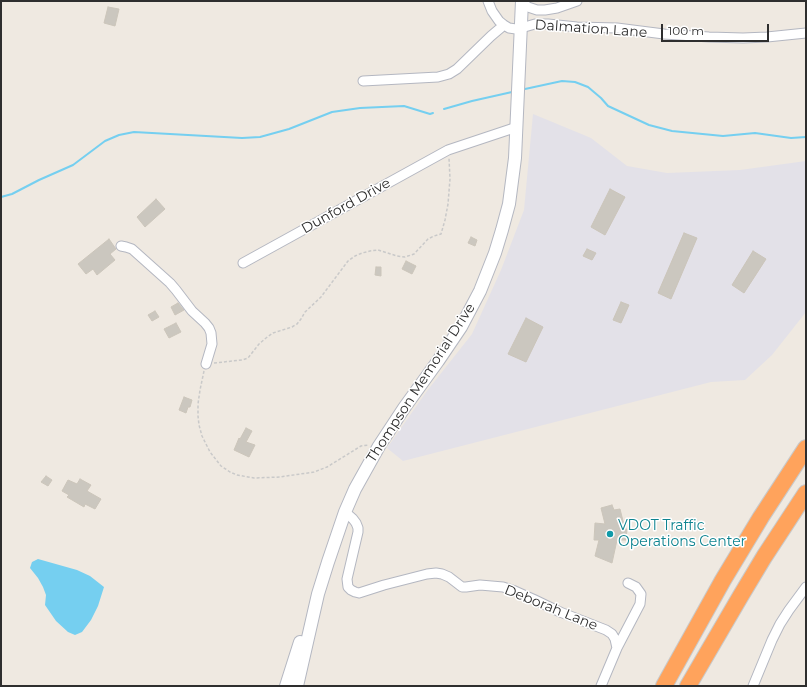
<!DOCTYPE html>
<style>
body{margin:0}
#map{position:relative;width:807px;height:687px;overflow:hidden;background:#efe9e1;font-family:Montserrat,sans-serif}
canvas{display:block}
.frame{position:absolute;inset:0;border:2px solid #2e2e2e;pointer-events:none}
.scale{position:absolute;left:661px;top:24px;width:108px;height:18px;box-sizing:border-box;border:2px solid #2e2e2e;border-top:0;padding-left:5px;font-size:12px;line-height:14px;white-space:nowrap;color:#2e2e2e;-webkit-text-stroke:3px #fff;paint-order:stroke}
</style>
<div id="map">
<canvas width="807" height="687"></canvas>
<div class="frame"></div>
<div class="scale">100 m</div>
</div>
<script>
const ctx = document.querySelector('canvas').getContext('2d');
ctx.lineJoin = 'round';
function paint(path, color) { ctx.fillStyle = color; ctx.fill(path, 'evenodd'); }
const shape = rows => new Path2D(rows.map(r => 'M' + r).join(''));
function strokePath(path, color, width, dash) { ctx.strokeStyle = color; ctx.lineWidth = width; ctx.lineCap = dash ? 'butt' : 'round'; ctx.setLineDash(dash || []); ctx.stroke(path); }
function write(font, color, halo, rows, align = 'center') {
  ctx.font = font + ' Montserrat,sans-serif'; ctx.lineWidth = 3; ctx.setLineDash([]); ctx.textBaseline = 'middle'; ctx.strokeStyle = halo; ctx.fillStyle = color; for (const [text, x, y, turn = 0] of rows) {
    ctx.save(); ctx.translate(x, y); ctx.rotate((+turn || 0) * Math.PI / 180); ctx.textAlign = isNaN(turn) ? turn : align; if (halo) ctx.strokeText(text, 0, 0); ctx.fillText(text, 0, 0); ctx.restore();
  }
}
paint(shape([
 [533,114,591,138,627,166,667,173,740,170,806,161,806,312,772,355,745,380,711,382,403,461,387,448,427,391,472,334,501,270,524,210]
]), '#e3e1e8');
paint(shape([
 [38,559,77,570,90,576,104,587,98,606,91,620,82,632,75,635,68,632,56,621,45,605,46,595,43,587,38,578,30,568,32,562]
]), '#75cff0');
strokePath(shape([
 [525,89,562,81,575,82,588,87,601,98,608,106,649,125,672,131,723,136,755,133,791,138,806,137],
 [444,109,472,101,512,92],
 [1,197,12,194,39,180,73,165,105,141,119,135,134,132,242,138,260,137,289,129,332,112,360,108,404,106,430,114,433,113]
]), '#75cff0', 2);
const building = shape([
 [108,7,119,9,115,26,104,23,108,7],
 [610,189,625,197,605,235,591,227,610,189],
 [156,199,165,209,145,227,137,217,156,199],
 [684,233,697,238,671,299,658,293,684,233],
 [471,237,477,240,475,246,468,243,471,237],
 [109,239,116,249,110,254,115,260,97,275,93,269,86,274,78,264,109,239],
 [587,249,596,253,592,260,583,256,587,249],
 [753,251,766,259,744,293,732,285,753,251],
 [406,261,416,266,412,274,402,269,406,261],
 [376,267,381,267,381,276,375,275,376,267],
 [621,302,629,305,621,323,613,320,621,302],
 [178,303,184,310,175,315,171,307,178,303],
 [155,311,159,317,152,321,148,315,155,311],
 [526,318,543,327,526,362,508,354,526,318],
 [176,323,181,332,169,338,164,329,176,323],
 [184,397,192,400,190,407,188,407,186,413,179,410,184,397],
 [246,428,252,431,246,442,255,445,249,457,234,450,239,438,240,439,246,428],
 [46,476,52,480,48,486,41,482,46,476],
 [80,479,91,485,87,491,101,499,95,509,85,504,84,507,67,497,69,495,62,491,68,480,77,484,80,479],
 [612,505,614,510,620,509,625,529,627,529,626,540,617,540,612,563,595,556,599,540,594,540,595,523,605,524,601,508,612,505]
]);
paint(building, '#cbc7bf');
strokePath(building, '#cbc5ba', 1);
const street = shape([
 [488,1,492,11,499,21,504,25,509,28,516,29,521,28,535,24,548,24,577,27,617,28,664,34,709,37,743,38,767,37,806,33],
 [521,2,528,7,537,10,545,10,557,8,577,1],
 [363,81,438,77,449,74,457,69,491,36,504,25],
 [121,246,126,247,132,249,170,283,176,290,192,311,205,323,209,328,211,333,212,344,206,364],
 [243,263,448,150,517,127],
 [345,512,353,519,356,523,358,528,358,532,347,579,348,587,351,590,355,592,359,593,384,585,427,574,436,573,442,574,449,577,462,587,466,587,480,585,503,587,515,591,533,599,560,612,606,630,612,634,615,639,617,648],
 [601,686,617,648,640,604,641,594,636,587,628,583],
 [753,686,772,640,780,624,789,610,806,587]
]);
const secondary = shape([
 [286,686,300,642],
 [297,686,318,594,328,562,345,512,355,489,379,446,404,408,438,361,461,327,480,291,495,253,502,230,509,204,515,158,522,1]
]);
const highway = shape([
 [664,686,723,580,761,517,806,448],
 [688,686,740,597,764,557,806,493]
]);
strokePath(street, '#b4b7c1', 11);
strokePath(secondary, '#b4b7c1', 14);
strokePath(highway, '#c9c9c9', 18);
strokePath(shape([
 [214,363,242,360,248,358,259,344,266,338,273,333,292,327,297,324,301,319,305,312,321,297,348,261,355,256,362,253,370,251,378,250,397,256,405,257,414,254,428,239,434,236,441,234,445,220,448,204,450,179,449,158],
 [204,371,200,390,198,404,198,416,199,425,202,436,210,452,221,466,230,472,237,475,254,478,280,477,314,472,327,467,361,446,369,445]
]), '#c9c9c9', 1.5, [3, 2]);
strokePath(street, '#fff', 9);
strokePath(secondary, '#fff', 12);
strokePath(highway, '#ffa35c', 16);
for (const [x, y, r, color] of [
 [610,534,4,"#0f9aa8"]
]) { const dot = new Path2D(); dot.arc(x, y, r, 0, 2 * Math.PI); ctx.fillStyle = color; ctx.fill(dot); strokePath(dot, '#fff', 1.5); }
write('14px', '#2e2e2e', '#fff', [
 ["Dalmation Lane",591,29,4],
 ["Dunford Drive",346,206,-29],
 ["Thompson Memorial Drive",421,383,-57],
 ["Deborah Lane",551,608,22]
]);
write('14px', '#0d838f', '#fff', [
 ["VDOT Traffic",618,526],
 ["Operations Center",618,542]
], 'left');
</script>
